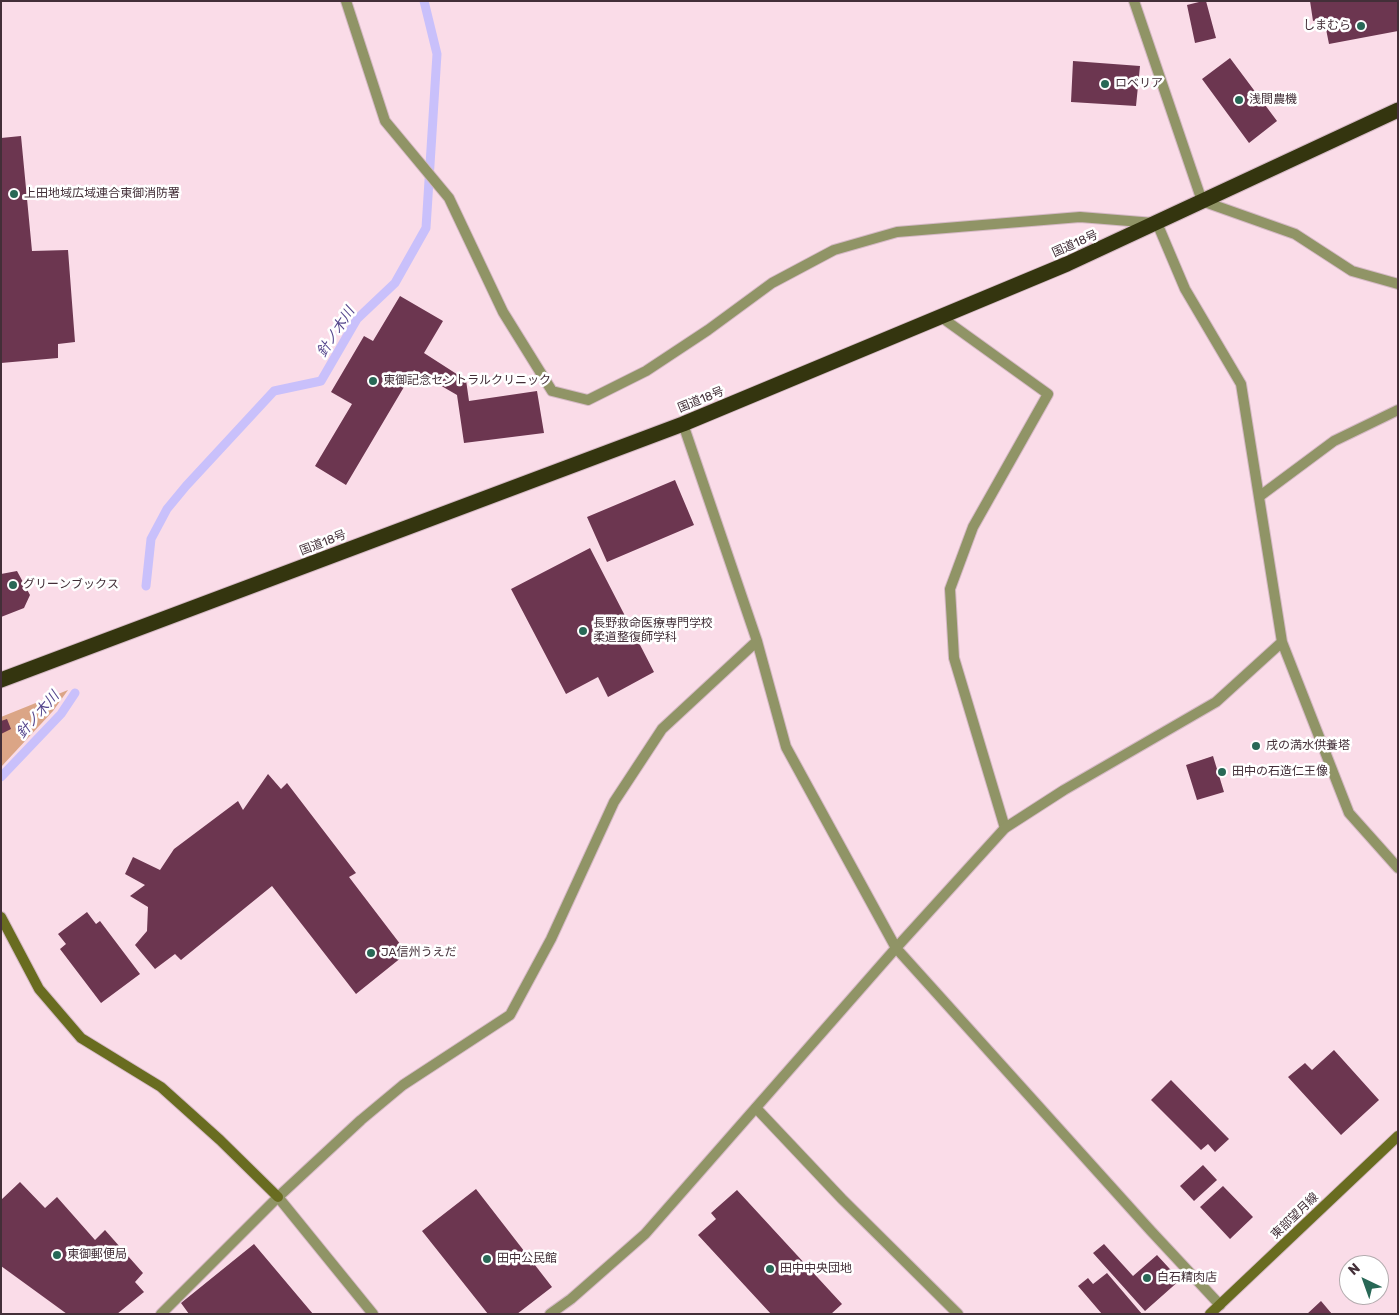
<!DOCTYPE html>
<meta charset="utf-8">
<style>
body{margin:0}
#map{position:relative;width:1399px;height:1315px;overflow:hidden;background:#fadce8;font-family:Rubik,sans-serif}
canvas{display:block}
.frame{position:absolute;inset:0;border:2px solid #432f38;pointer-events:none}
.north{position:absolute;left:1339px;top:1255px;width:50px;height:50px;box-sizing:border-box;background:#fff;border:1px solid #b4acaf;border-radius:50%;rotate:318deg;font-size:14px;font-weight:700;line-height:20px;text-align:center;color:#432f38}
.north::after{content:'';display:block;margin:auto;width:18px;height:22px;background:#286856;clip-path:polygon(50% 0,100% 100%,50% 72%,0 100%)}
</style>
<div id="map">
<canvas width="1399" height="1315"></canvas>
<div class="frame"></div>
<div class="north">N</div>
</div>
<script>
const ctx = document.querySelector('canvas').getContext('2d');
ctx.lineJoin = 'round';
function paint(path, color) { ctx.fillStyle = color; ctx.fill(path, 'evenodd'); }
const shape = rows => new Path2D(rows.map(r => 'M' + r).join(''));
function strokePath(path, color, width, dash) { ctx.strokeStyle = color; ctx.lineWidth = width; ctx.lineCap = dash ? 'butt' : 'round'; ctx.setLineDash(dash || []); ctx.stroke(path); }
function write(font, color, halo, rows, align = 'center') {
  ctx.font = font + ' Rubik,"Noto Sans JP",sans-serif'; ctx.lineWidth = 5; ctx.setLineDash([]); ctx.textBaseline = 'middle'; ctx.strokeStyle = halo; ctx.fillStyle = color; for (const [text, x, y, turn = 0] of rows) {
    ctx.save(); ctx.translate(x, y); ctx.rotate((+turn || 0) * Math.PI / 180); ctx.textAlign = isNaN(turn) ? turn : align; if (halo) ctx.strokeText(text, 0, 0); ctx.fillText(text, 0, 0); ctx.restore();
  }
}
paint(shape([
 [68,690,53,711,1,767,1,717]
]), '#dba586');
strokePath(shape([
 [146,586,151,539,167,509,186,486,274,391,321,381,357,319,395,283,426,228,437,54,424,1],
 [1,777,61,714,75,693]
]), '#c9c0fb', 9);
paint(shape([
 [1203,1,1206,1,1216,38,1195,43,1187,5],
 [1310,1,1398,1,1398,31,1329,44,1324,19,1313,21],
 [1230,58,1277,121,1249,143,1202,79],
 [1073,61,1140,66,1136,106,1071,102],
 [21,136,32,251,68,250,75,342,58,344,58,358,1,363,1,138],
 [400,296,443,321,424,353,466,380,469,401,537,391,544,433,464,443,457,395,414,370,346,485,315,466,352,404,331,392,364,336,373,341],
 [675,480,694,525,607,562,587,517],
 [590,548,654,672,608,697,598,677,566,694,511,589],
 [17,571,30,595,24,608,1,617,1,574],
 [7,719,11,729,1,734,1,721],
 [1213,756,1224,792,1197,800,1186,765],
 [268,774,281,789,287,783,356,873,349,877,407,953,356,994,272,886,181,960,175,954,155,969,135,945,147,931,148,907,130,896,145,885,125,874,133,857,160,870,174,849,238,801,243,810],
 [87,912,96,924,100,921,140,974,101,1003,60,949,66,944,58,934],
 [1334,1050,1379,1100,1341,1135,1288,1077,1305,1063,1312,1070],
 [1171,1080,1229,1139,1215,1152,1208,1144,1201,1150,1151,1100],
 [1203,1165,1217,1180,1194,1201,1180,1186],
 [20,1182,45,1208,57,1197,95,1240,105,1230,143,1273,135,1282,144,1292,117,1314,67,1314,1,1266,1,1200],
 [1223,1186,1253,1217,1230,1239,1200,1207],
 [476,1189,552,1287,517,1314,488,1314,422,1231],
 [737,1190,842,1304,831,1314,771,1314,698,1235,716,1219,711,1213],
 [254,1244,313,1314,189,1314,181,1303],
 [1104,1244,1133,1276,1157,1255,1180,1280,1145,1311,1093,1253],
 [1107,1273,1142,1314,1102,1314,1078,1286,1088,1278,1093,1284],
 [1321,1301,1332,1314,1307,1314]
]), '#6c3650');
const lane = shape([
 [346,1,385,121,449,198,503,312,552,391,588,400,646,371,708,330,772,283,834,250,897,232,1080,217,1154,223],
 [1202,201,1295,234,1352,271,1398,284],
 [941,317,1048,394,973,527,950,589,954,658,1005,828],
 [1260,496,1334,441,1398,410],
 [756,1108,842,1199,958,1314]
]);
const street = shape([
 [1134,1,1202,201],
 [1157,223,1185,289,1241,384,1282,642,1349,813,1398,868],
 [683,424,757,641,786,747,896,948,1151,1231,1220,1305],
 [278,1197,373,1314],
 [161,1314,278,1197,361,1120,403,1085,510,1015,551,939,614,802,662,729,757,641],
 [550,1314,571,1299,645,1234,896,948,1005,828,1064,790,1216,702,1282,642]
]);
const secondary = shape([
 [1,917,39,989,81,1038,161,1087,220,1140,278,1197],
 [1210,1314,1398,1136]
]);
const highway = shape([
 [1,680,683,424,1067,264,1398,110]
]);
strokePath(lane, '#d5b9c5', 12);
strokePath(street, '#d5b9c5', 12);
strokePath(secondary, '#d5b9c5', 12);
strokePath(highway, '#d5b9c5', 17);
strokePath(lane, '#909466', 10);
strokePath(street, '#909466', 10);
strokePath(secondary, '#696c20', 10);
strokePath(highway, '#34350f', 15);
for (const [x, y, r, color] of [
 [1361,26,5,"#286856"],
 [1105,84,5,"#286856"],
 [1239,100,5,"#286856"],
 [14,194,5,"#286856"],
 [373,381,5,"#286856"],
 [13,585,5,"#286856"],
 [583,631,5,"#286856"],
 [1256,746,5,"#286856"],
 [1222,772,5,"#286856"],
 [371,953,5,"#286856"],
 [57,1255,5,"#286856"],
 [487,1259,5,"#286856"],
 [770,1269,5,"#286856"],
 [1147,1278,5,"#286856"]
]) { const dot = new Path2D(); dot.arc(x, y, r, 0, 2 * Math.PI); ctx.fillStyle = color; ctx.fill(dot); strokePath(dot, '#fff', 2); }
write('12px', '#432f38', '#fff', [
 ["しまむら",1351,26,"right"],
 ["ロベリア",1115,84],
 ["浅間農機",1249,100],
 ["上田地域広域連合東御消防署",24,194],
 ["東御記念セントラルクリニック",383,381],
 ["グリーンブックス",23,585],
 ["長野救命医療専門学校",593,624],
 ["柔道整復師学科",593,638],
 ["戌の満水供養塔",1266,746],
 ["田中の石造仁王像",1232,772],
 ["JA信州うえだ",381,953],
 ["東御郵便局",67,1255],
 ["田中公民館",497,1259],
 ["田中中央団地",780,1269],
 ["白石精肉店",1157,1278]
], 'left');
write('12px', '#432f38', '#fff', [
 ["国道18号",1075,244,-24],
 ["国道18号",701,400,-22],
 ["国道18号",323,543,-21],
 ["東部望月線",1295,1216,-44]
]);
write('italic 14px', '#56478d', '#fff', [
 ["針ノ木川",336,332,-57],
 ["針ノ木川",38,715,-49]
]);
</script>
